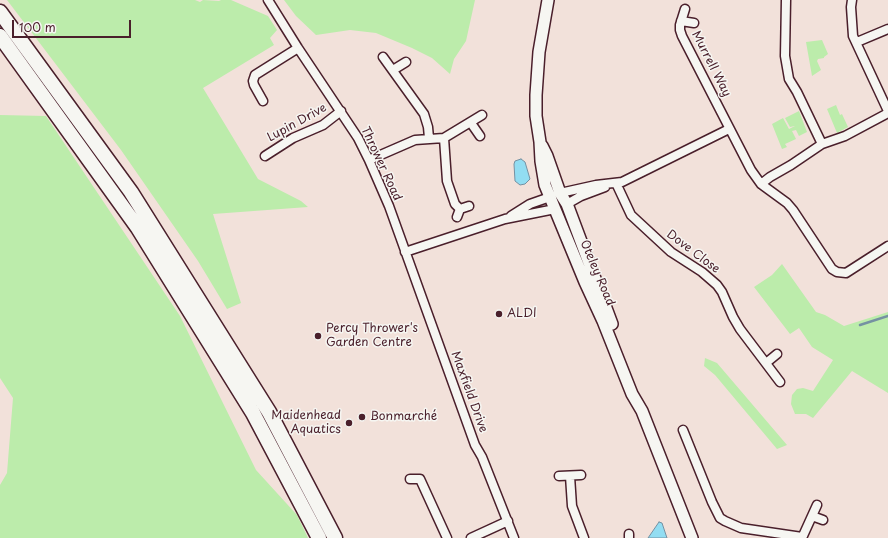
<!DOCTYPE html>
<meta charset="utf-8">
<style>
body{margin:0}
#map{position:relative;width:888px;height:538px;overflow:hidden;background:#f2e1da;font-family:"Playpen Sans",sans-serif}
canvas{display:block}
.scale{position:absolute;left:12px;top:20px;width:119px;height:18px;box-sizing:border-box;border:2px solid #4a1f2b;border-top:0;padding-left:5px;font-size:12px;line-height:14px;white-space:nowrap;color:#4a1f2b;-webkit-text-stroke:3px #f6f6f2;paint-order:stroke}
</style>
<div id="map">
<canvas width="888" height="538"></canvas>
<div class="scale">100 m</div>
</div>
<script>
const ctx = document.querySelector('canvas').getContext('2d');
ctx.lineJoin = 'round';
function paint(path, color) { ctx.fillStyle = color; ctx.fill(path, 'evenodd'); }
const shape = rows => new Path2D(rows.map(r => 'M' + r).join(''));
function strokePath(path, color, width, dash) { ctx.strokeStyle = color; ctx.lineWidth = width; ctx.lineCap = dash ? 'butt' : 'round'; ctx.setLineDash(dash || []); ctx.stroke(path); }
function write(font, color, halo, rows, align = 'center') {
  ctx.font = font + ' "Playpen Sans",sans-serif'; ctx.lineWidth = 3; ctx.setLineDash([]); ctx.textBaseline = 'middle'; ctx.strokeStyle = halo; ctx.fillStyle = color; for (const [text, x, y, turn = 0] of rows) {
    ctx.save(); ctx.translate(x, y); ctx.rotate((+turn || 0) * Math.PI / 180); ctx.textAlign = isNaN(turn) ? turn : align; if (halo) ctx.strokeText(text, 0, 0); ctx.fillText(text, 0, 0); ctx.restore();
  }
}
paint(shape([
 [7,0,195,0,200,2,203,0,219,1,221,0,231,0,268,16,277,30,270,38,274,45,203,88,258,179,301,201,308,207,213,214,241,303,227,309,198,261,121,150],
 [284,0,475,0,466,41,454,59,450,74,432,58,412,48,376,33,350,30,316,35,296,16],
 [822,40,828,54,824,57,824,58,818,59,817,61,821,70,812,76,806,42],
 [836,105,840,115,842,114,848,127,837,133,827,109],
 [799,111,807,132,799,136,796,130,792,131,796,139,785,144,787,147,782,149,772,124,783,118,789,129,795,126,790,127,785,118],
 [0,115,46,116,180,316,256,470,297,515,308,538,0,538,0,485,7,473,13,398,0,378],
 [782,264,816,312,825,315,844,326,888,312,888,393,852,371,813,418,806,414,795,414,791,404,792,395,797,389,803,388,813,391,833,360,812,347,799,328,790,334,754,287,772,275],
 [705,358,717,363,787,445,777,449,715,375,704,366]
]), '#bcecab');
const water = shape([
 [521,159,525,162,530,179,525,184,520,185,515,181,514,164,515,161,521,159],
 [659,522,662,523,667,538,648,538,659,522]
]);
paint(water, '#92ddf2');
strokePath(water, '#7591a2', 1);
strokePath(shape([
 [860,325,888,316]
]), '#7591a2', 2.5);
const street = shape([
 [268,0,298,48,358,138,369,160,389,206,475,445,482,457,514,538],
 [786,0,785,56,789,79,797,92,822,144],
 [852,0,851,7,853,36,888,111],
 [685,9,680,25,680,30,682,36,751,170,761,184,787,203,793,210,832,269,837,272,846,273,888,246],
 [681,21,694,23],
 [857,42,888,29],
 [383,57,424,114,428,127,429,138],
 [393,70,406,62],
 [263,101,254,85,253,81,255,75,298,48],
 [471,123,480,136],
 [444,138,447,181,455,204,460,209,469,206],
 [265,156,293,138,323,125,341,111],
 [369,160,415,140,444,138,482,115],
 [616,183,631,215,671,252,702,272,717,285,722,292,733,317,740,329,780,382],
 [761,184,770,177,791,165,822,144,845,136,888,113],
 [560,193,596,185,622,182,729,129],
 [567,204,581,196,605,187],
 [511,216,530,204,550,197],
 [457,217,460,209],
 [405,252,505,219,555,209],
 [766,363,777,354],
 [683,430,712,502,720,518,725,521,741,528,802,537],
 [559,476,581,475],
 [570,476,572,506,584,538],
 [410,479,420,479,447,538],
 [812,516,823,520],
 [471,538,508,521],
 [629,538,629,534],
 [802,538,817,505]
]);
const secondary = shape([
 [548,0,539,52,536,95,536,116,540,142,541,161,545,185,585,282,603,321,632,394,642,411,692,538],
 [542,146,547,156,560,193,567,204,612,324]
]);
const highway = shape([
 [0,12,131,192,269,412,335,538],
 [0,36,138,228,253,413,319,538]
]);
strokePath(street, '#4a1f2b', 11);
strokePath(secondary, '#4a1f2b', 14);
strokePath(highway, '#4a1f2b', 17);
strokePath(street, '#f6f6f2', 8);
strokePath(secondary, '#f6f6f2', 11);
strokePath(highway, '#f6f6f2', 14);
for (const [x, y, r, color] of [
 [499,314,4,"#4a1f2b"],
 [318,336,4,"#4a1f2b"],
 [362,417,4,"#4a1f2b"],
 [349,423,4,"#4a1f2b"]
]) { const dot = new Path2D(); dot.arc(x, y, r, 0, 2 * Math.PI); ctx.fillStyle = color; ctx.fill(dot); strokePath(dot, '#f6f6f2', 1.5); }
write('12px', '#4a1f2b', '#f6f6f2', [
 ["Murrell Way",711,64,63],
 ["Lupin Drive",297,123,-29],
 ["Thrower Road",381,164,65],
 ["Dove Close",693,252,37],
 ["Oteley Road",597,273,67],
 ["Maxfield Drive",469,392,70]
]);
write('12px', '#4a1f2b', '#f6f6f2', [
 ["ALDI",507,314],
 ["Percy Thrower's",326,329],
 ["Garden Centre",326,343],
 ["Maidenhead",341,416,"right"],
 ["Aquatics",341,430,"right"],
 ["Bonmarché",370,417]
], 'left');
</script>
